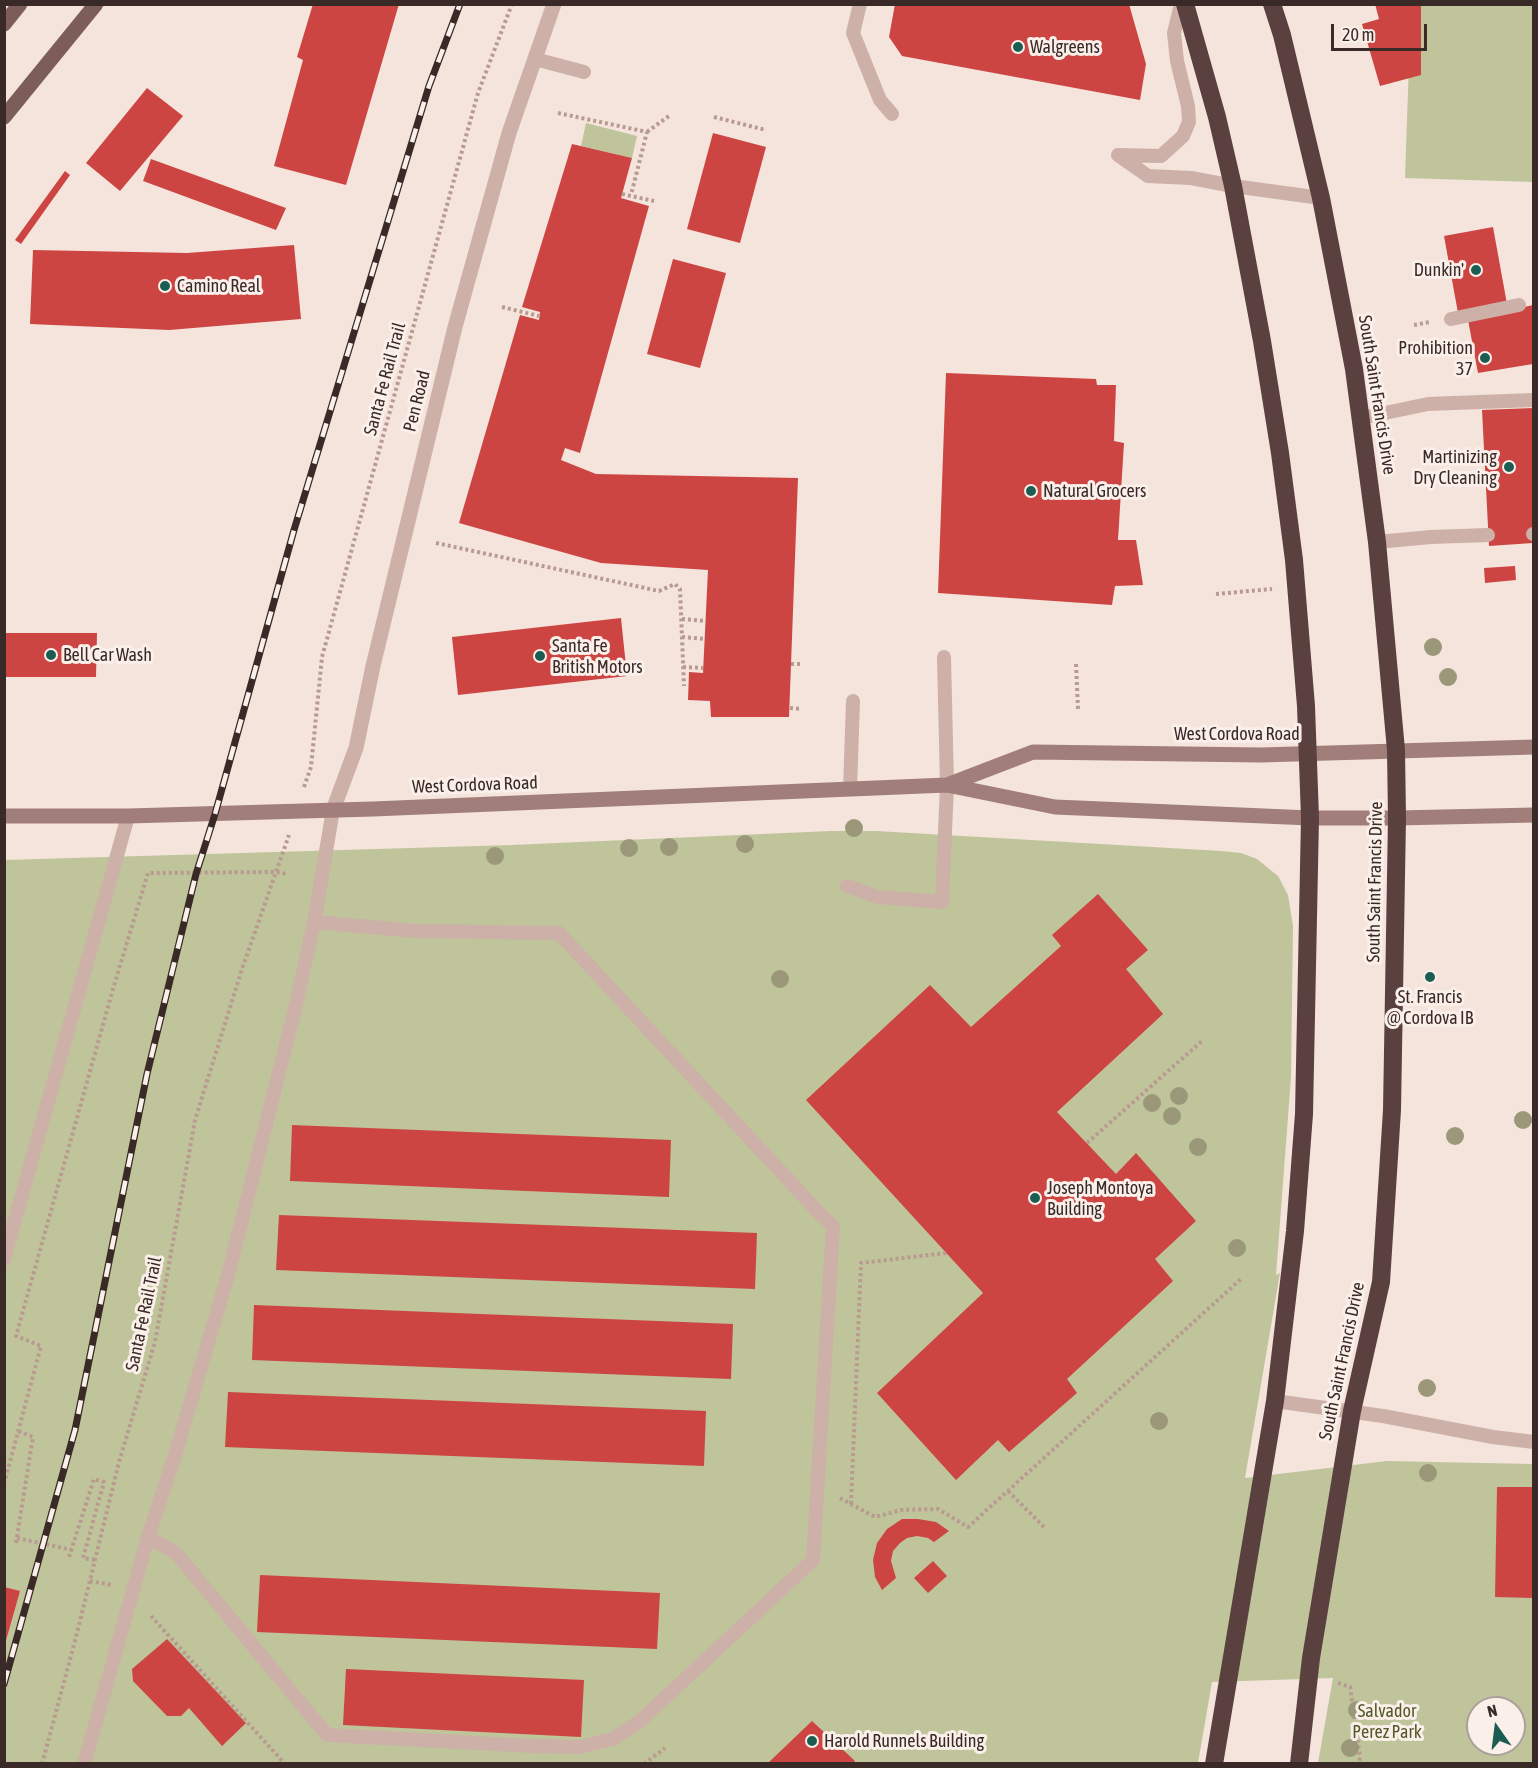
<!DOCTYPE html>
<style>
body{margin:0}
#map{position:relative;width:1538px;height:1768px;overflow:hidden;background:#f4e4dc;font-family:"Asap Condensed",sans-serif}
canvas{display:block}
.frame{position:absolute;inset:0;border:6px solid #392a28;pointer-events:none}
.north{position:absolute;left:1466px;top:1696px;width:60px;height:60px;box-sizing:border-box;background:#fbefe9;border:2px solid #ada09c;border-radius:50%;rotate:346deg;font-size:16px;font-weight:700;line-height:24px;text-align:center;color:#392a28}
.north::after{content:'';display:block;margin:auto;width:21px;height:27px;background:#1b5d53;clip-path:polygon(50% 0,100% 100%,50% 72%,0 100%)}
.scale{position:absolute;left:1331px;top:24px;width:96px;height:27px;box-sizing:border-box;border:3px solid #392a28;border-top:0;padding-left:8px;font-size:18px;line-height:21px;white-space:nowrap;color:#392a28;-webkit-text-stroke:4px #fbefe9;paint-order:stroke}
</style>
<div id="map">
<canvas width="1538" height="1768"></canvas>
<div class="frame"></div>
<div class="north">N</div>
<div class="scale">20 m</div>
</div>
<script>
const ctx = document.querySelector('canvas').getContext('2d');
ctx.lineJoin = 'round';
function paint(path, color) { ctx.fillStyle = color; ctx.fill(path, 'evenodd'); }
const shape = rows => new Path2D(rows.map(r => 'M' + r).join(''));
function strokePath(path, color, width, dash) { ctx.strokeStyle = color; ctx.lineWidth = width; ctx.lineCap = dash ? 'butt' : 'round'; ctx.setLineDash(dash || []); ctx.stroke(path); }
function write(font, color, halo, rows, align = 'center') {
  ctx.font = font + ' "Asap Condensed",sans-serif'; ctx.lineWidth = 6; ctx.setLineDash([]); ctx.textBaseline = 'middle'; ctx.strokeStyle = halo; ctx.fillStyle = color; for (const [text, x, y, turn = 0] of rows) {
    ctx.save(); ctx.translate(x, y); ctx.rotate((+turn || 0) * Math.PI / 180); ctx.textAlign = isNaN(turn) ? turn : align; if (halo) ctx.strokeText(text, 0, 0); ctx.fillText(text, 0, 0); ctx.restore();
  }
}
paint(shape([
 [1411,5,1533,5,1533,182,1405,178],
 [586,123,637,136,632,158,581,146],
 [831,831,876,831,1221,851,1241,853,1257,859,1278,876,1288,895,1293,926,1291,1077,1276,1275,1280,1273,1245,1478,1387,1461,1533,1464,1533,1763,1318,1763,1333,1678,1212,1682,1198,1763,5,1763,5,860,512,845],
 [1478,1708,1514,1708,1514,1744,1478,1744]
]), '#bfc49b');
paint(shape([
 [313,4,399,4,346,185,274,166,303,60,297,57],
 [895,4,1129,4,1146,64,1140,100,902,56,889,37],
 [1375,4,1421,4,1421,75,1380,86,1362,24,1379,19],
 [147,88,183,116,120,191,86,163],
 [713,133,766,147,740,243,687,229],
 [572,144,632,158,621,198,649,206,580,453,565,448,561,460,596,474,798,478,789,717,711,717,710,701,688,700,689,672,703,673,708,570,601,563,459,523,520,315,539,320,540,312,522,307],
 [151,159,286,208,276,230,143,181],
 [65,171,70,175,21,244,15,240],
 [1493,227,1507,304,1458,313,1444,236],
 [294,245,301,319,169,330,30,324,33,250,187,253],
 [673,259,726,273,700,368,647,354],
 [1533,305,1533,364,1478,373,1468,320],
 [946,373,1096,379,1097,385,1116,385,1114,441,1124,443,1118,540,1136,540,1143,585,1115,586,1112,605,938,593],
 [1533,408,1533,543,1489,546,1482,410],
 [1515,566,1516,580,1485,583,1484,568],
 [621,618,627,676,458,695,452,637],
 [4,633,97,633,96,677,4,677],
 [1098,894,1148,950,1126,969,1163,1014,1057,1112,1116,1174,1136,1153,1196,1221,1155,1259,1173,1281,1067,1379,1077,1393,1009,1452,998,1440,956,1480,877,1393,983,1293,806,1100,930,985,971,1027,1061,946,1052,935],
 [292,1125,671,1140,669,1197,290,1181],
 [279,1215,757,1233,755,1289,276,1270],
 [254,1305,733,1324,731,1379,252,1360],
 [228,1392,706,1411,704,1466,225,1447],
 [1497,1487,1533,1487,1533,1598,1495,1597],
 [902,1519,918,1519,936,1522,949,1531,934,1542,928,1538,917,1536,907,1538,900,1543,893,1551,891,1561,896,1578,882,1590,875,1577,873,1560,877,1543,887,1529],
 [933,1561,947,1576,928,1593,914,1578],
 [260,1575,660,1593,657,1649,257,1632],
 [4,1587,20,1591,5,1644,4,1644],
 [167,1639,246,1723,222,1746,189,1708,181,1716,167,1716,133,1681,132,1669],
 [346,1669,584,1680,581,1737,343,1725],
 [812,1721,855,1761,852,1764,767,1764]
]), '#cd4542');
strokePath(shape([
 [558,113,647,132,631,195],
 [714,117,766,130],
 [647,132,669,116],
 [622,194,654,201],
 [502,307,539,316],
 [1414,325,1430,322],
 [436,543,659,591,675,584,680,589,684,686],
 [1216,594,1272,589],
 [682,619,706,621],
 [682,637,705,639],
 [791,664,803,664],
 [1076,664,1078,709],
 [683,667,703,668],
 [790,708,801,709],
 [304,787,311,767,322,657,478,93,512,4],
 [1087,1143,1202,1041],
 [4,1484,41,1346,16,1336,113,989,148,873,277,872,287,874],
 [1008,1491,1044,1527],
 [840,1498,875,1517,901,1510,938,1509,968,1527,1242,1278],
 [851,1504,861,1263,946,1253],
 [17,1538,72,1550],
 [16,1543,33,1437,18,1431],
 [69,1557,94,1479,104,1482,83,1558,95,1560],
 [90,1581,112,1585],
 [151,1616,285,1764],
 [1338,1683,1350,1687,1360,1757,1359,1764],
 [42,1764,76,1637,119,1462,155,1342,195,1120,242,969,289,835],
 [644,1764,665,1748]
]), '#b99a91', 4, [3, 3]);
strokePath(shape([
 [860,4,853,33,880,100,892,114],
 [535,59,584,72],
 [1118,155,1148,176,1191,178,1233,186,1321,198],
 [1118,155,1161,156,1183,136,1189,122,1188,106,1177,61,1174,33,1181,4],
 [1451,319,1519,305],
 [1361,418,1428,404,1534,400],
 [1533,534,1534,534],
 [1377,542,1431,537,1488,535],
 [850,789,853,701],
 [847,886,878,897,942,902,947,785,944,657],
 [4,1259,128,816],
 [1275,1401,1383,1416,1493,1437,1534,1442],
 [148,1537,176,1553,327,1735,533,1746,579,1747,613,1739,640,1721,813,1560,833,1226,821,1215,559,933,416,931,314,922],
 [84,1764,148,1537,175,1455,228,1275,295,1009,314,922,333,810]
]), '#cdb0a7', 14);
strokePath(shape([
 [333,810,356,748,373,666,455,327,509,133,554,4]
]), '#cdb0a7', 15);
strokePath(shape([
 [947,785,1033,752,1261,755,1534,747],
 [4,816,128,816,373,809,947,785,1055,807,1310,818,1397,818,1534,815]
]), '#a17e79', 15);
strokePath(shape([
 [4,24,20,4],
 [4,117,96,4]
]), '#7c5d59', 15);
strokePath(shape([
 [1185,4,1217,117,1233,186,1262,341,1280,453,1294,560,1306,706,1310,818,1304,1114,1295,1231,1275,1401,1214,1764],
 [1272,4,1282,35,1321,198,1354,369,1377,542,1396,750,1397,818,1392,1110,1381,1282,1352,1411,1311,1658,1299,1764]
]), '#5a413f', 18);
const rail = shape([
 [4,1684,75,1430,147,1074,196,874,215,814,294,530,429,86,460,4]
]);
strokePath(rail, '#392a28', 7);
strokePath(rail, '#fbefe9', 4.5, [14]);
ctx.fillStyle = '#9b987a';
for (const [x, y] of [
 [1433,647],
 [1448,677],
 [854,828],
 [745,844],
 [669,847],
 [629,848],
 [495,856],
 [780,979],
 [1179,1096],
 [1152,1103],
 [1172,1116],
 [1523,1120],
 [1455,1136],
 [1198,1147],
 [1237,1248],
 [1427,1388],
 [1159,1421],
 [1428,1473],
 [1357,1710],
 [1350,1748]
]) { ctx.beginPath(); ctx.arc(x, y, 9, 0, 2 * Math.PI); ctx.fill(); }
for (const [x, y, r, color] of [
 [1018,47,6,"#1b5d53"],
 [1476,270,6,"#1b5d53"],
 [165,286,6,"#1b5d53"],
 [1485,358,6,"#1b5d53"],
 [1509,467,6,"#1b5d53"],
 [1031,491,6,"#1b5d53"],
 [51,655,6,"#1b5d53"],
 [540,656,6,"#1b5d53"],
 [1430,977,6,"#1b5d53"],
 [1035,1198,6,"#1b5d53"],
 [812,1741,6,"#1b5d53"]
]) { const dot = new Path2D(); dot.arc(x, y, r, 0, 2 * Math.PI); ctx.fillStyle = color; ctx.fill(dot); strokePath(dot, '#fbefe9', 2); }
write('18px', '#392a28', '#fbefe9', [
 ["Walgreens",1030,47],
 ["Dunkin'",1464,270,"right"],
 ["Camino Real",177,286],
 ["Prohibition",1473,348,"right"],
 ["37",1473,369,"right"],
 ["Martinizing",1497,457,"right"],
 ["Dry Cleaning",1497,478,"right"],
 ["Natural Grocers",1043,491],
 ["Santa Fe",552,646],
 ["British Motors",552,667],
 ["Bell Car Wash",63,655],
 ["St. Francis",1430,997,"center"],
 ["@ Cordova IB",1430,1018,"center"],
 ["Joseph Montoya",1047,1188],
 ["Building",1047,1209],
 ["Harold Runnels Building",824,1741]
], 'left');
write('18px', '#392a28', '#fbefe9', [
 ["Santa Fe Rail Trail",385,379,-75],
 ["South Saint Francis Drive",1377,395,81],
 ["Pen Road",417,401,-76],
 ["West Cordova Road",1237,734],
 ["West Cordova Road",475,785,-2],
 ["South Saint Francis Drive",1375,882,-89],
 ["Santa Fe Rail Trail",144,1314,-78],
 ["South Saint Francis Drive",1342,1361,-78]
]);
write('18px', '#52592a', '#fbefe9', [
 ["Salvador",1387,1711],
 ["Perez Park",1387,1732]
]);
</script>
